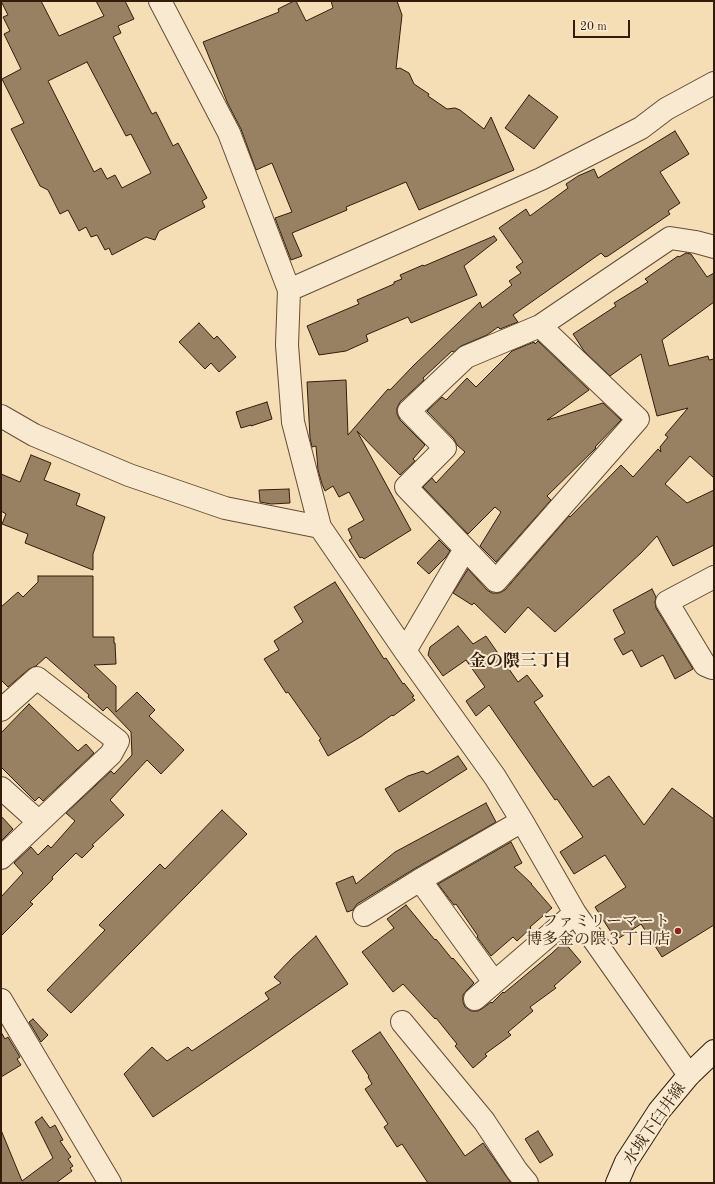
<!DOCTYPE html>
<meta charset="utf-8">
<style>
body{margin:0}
#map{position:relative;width:715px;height:1184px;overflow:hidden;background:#f5ddb6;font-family:"Old Standard TT",serif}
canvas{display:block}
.frame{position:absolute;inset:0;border:2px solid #331d0a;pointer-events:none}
.scale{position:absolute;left:573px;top:20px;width:57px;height:18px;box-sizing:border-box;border:2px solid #331d0a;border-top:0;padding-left:5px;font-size:12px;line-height:14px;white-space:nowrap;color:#331d0a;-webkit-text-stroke:3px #f8e9d0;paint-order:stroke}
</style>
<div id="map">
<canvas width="715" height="1184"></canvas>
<div class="frame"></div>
<div class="scale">20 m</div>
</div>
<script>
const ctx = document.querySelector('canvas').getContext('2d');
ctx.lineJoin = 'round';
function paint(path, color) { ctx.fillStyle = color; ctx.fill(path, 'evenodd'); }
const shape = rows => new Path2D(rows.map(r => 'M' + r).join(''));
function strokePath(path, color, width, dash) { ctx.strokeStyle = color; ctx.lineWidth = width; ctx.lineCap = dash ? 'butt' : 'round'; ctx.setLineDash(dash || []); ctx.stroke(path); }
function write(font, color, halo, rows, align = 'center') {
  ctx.font = font + ' "Old Standard TT","Noto Serif JP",serif'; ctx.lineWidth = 4; ctx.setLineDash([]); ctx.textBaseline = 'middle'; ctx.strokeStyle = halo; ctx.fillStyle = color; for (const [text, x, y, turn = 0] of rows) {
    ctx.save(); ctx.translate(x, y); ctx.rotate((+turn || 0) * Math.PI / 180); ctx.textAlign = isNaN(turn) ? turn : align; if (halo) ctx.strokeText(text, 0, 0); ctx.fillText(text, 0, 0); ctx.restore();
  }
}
const building = shape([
 [1,1,41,1,59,36,104,16,96,1,125,1,134,19,118,26,121,33,113,37,152,114,156,112,173,146,178,143,207,198,202,201,205,207,159,231,155,240,146,237,112,255,109,248,105,250,97,235,91,237,86,227,79,231,68,210,60,214,48,190,40,186,38,182,11,129,24,123,2,79,21,69,4,34,10,31,3,17,8,15,1,1],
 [87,62,126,136,131,134,151,173,122,188,115,175,107,179,101,168,94,172,48,81,87,62],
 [294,1,296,1,306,21,333,8,331,1,397,1,402,15,396,69,400,68,409,73,414,84,429,94,428,96,447,109,455,108,460,110,484,129,491,117,514,170,419,210,406,182,346,207,347,210,292,233,302,256,291,260,275,218,292,212,272,163,256,170,241,129,228,104,203,42,279,12,278,9,294,1],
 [529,95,558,117,534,149,505,128,529,95],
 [675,131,689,154,660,172,680,203,668,211,670,214,608,256,605,257,601,253,513,315,518,322,500,329,498,327,487,335,461,346,454,352,452,351,423,378,424,380,400,402,397,408,397,414,400,420,425,445,413,459,415,461,400,475,357,431,411,530,364,559,362,557,360,558,349,540,352,538,348,529,364,520,349,492,339,497,333,486,325,491,322,484,318,470,316,446,312,447,310,438,307,382,346,380,348,435,388,389,390,390,414,365,480,302,482,308,512,285,509,281,521,273,516,267,523,262,499,228,526,209,530,216,568,188,566,184,578,176,594,169,598,178,675,131],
 [494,236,497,240,464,266,477,295,411,323,408,317,366,335,368,341,346,351,319,355,307,326,359,304,357,300,394,284,394,282,402,279,400,275,423,265,424,266,494,236],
 [686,253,691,254,707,277,714,273,714,302,662,340,669,366,708,356,709,360,714,359,714,478,690,456,665,484,687,503,714,490,714,545,673,566,657,536,641,553,555,632,528,607,505,633,474,603,472,605,453,593,468,569,487,590,492,593,499,593,505,590,569,516,570,517,621,465,633,477,658,449,661,452,660,447,668,437,665,435,688,408,657,416,641,354,610,376,584,351,573,334,616,306,614,303,648,282,645,279,678,256,679,257,686,253],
 [199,323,214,339,217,336,236,357,219,372,211,363,205,369,179,342,199,323],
 [538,341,589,390,547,420,603,403,621,420,595,447,596,448,547,496,551,500,496,562,480,546,501,512,495,507,468,534,423,487,432,478,436,483,465,452,457,445,454,439,427,411,442,397,446,400,467,378,476,387,512,351,534,342,535,344,538,341],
 [267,402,272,419,251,426,251,425,241,428,236,412,267,402],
 [31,455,51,463,44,480,80,494,76,505,105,517,93,554,93,570,25,543,28,534,2,524,6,514,1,511,1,474,20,482,31,455],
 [289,489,290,503,271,504,260,502,259,490,289,489],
 [439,540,450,551,446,557,429,574,417,563,439,540],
 [38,576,93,576,93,637,114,637,114,643,115,643,116,664,94,665,116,686,116,712,137,692,155,710,149,716,184,750,161,774,147,760,110,800,124,815,92,845,94,846,82,858,76,853,52,877,53,879,30,902,33,904,1,936,1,897,23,873,14,863,31,847,38,855,48,845,51,848,75,821,66,813,111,771,114,774,132,755,131,732,107,707,103,711,88,697,89,695,46,657,36,666,29,669,8,687,1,680,1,607,18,592,23,597,38,582,38,576],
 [335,582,384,659,386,658,403,684,404,683,414,696,412,697,415,700,393,716,392,715,362,736,328,756,319,740,321,739,288,692,286,693,264,659,279,650,274,641,303,622,294,607,335,582],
 [652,589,656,597,655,602,656,608,693,669,675,679,663,655,641,667,632,650,623,655,614,639,625,633,613,610,652,589],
 [458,626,473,644,486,636,518,682,527,675,543,696,534,702,593,787,609,776,644,825,672,788,714,819,714,925,662,957,641,924,616,940,595,907,626,887,605,855,574,874,560,852,583,837,557,799,555,800,489,705,476,716,466,701,485,687,466,660,443,676,428,655,430,647,458,626],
 [29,704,78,751,86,744,94,753,43,801,39,797,35,801,1,767,1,733,29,704],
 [458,756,467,769,399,812,385,789,408,776,423,771,427,774,458,756],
 [486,803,496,822,414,869,357,904,353,910,347,912,336,883,353,876,356,884,395,852,486,803],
 [222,810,247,834,71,1013,47,990,105,930,99,925,160,864,165,869,222,810],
 [1,816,13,829,1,841,1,816],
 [511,842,522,863,514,867,532,884,531,884,552,908,530,927,531,928,517,941,513,937,491,956,477,937,478,936,456,904,454,905,438,884,511,842],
 [406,905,435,940,436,939,452,959,453,958,474,983,467,990,463,995,463,1002,465,1007,471,1011,478,1011,483,1008,491,1002,492,1003,503,992,504,993,551,954,564,942,581,962,554,986,556,988,530,1007,533,1011,508,1032,511,1035,485,1054,487,1056,473,1068,455,1046,457,1044,436,1018,435,1019,403,984,393,992,362,952,394,928,387,919,406,905],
 [316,936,348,984,153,1117,124,1074,152,1047,167,1061,188,1047,192,1051,269,999,265,993,281,983,274,977,293,957,316,936],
 [33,1019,48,1035,41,1042,29,1022,33,1019],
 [1,1032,5,1039,8,1037,20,1057,17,1059,21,1065,1,1077,1,1032],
 [380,1032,465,1156,483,1143,511,1183,428,1183,402,1144,397,1147,384,1127,388,1124,365,1089,372,1084,368,1077,369,1076,352,1051,380,1032],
 [42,1117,50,1128,55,1125,63,1140,60,1141,71,1157,68,1159,73,1166,70,1168,72,1171,56,1183,1,1183,1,1130,22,1181,53,1158,35,1122,42,1117],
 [538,1131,553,1155,540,1163,525,1139,538,1131]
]);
paint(building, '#988163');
strokePath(building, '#331d0a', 1);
const street = shape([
 [160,1,229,133,289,290,287,345,293,422,320,527,405,651,495,777,522,821,575,913,689,1075],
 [289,290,541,179,641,128,666,109,714,83],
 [540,326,638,419,496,581,406,487,445,448,409,411,466,357,540,326,670,238,696,242,714,247],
 [1,416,34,435,129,475,225,508,320,527],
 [714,577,667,602,705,665,712,668,714,668],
 [405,651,465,549],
 [1,710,37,678,118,741,111,754,1,858],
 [1,788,39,822],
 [420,880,494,982],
 [364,915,420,880,522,821],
 [475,999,575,913],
 [1,1000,110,1183],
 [402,1022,484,1121,517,1171,527,1183]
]);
const secondary = shape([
 [617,1183,626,1162,659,1111,689,1075,714,1051]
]);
strokePath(street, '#644d35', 24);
strokePath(secondary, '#331d0a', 24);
strokePath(street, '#f8e9d0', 22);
strokePath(secondary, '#f8e9d0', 22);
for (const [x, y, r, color] of [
 [678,931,4,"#8f2418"]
]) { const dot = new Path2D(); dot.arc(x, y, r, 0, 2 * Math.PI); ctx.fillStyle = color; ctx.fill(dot); strokePath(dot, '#f8e9d0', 1.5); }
write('16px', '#331d0a', '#f8e9d0', [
 ["ファミリーマート",670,922],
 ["博多金の隈３丁目店",670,940]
], 'right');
write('16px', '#331d0a', '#f8e9d0', [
 ["水城下臼井線",655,1124,-55]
]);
write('bold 17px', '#331d0a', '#f8e9d0', [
 ["金の隈三丁目",520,662]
]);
</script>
